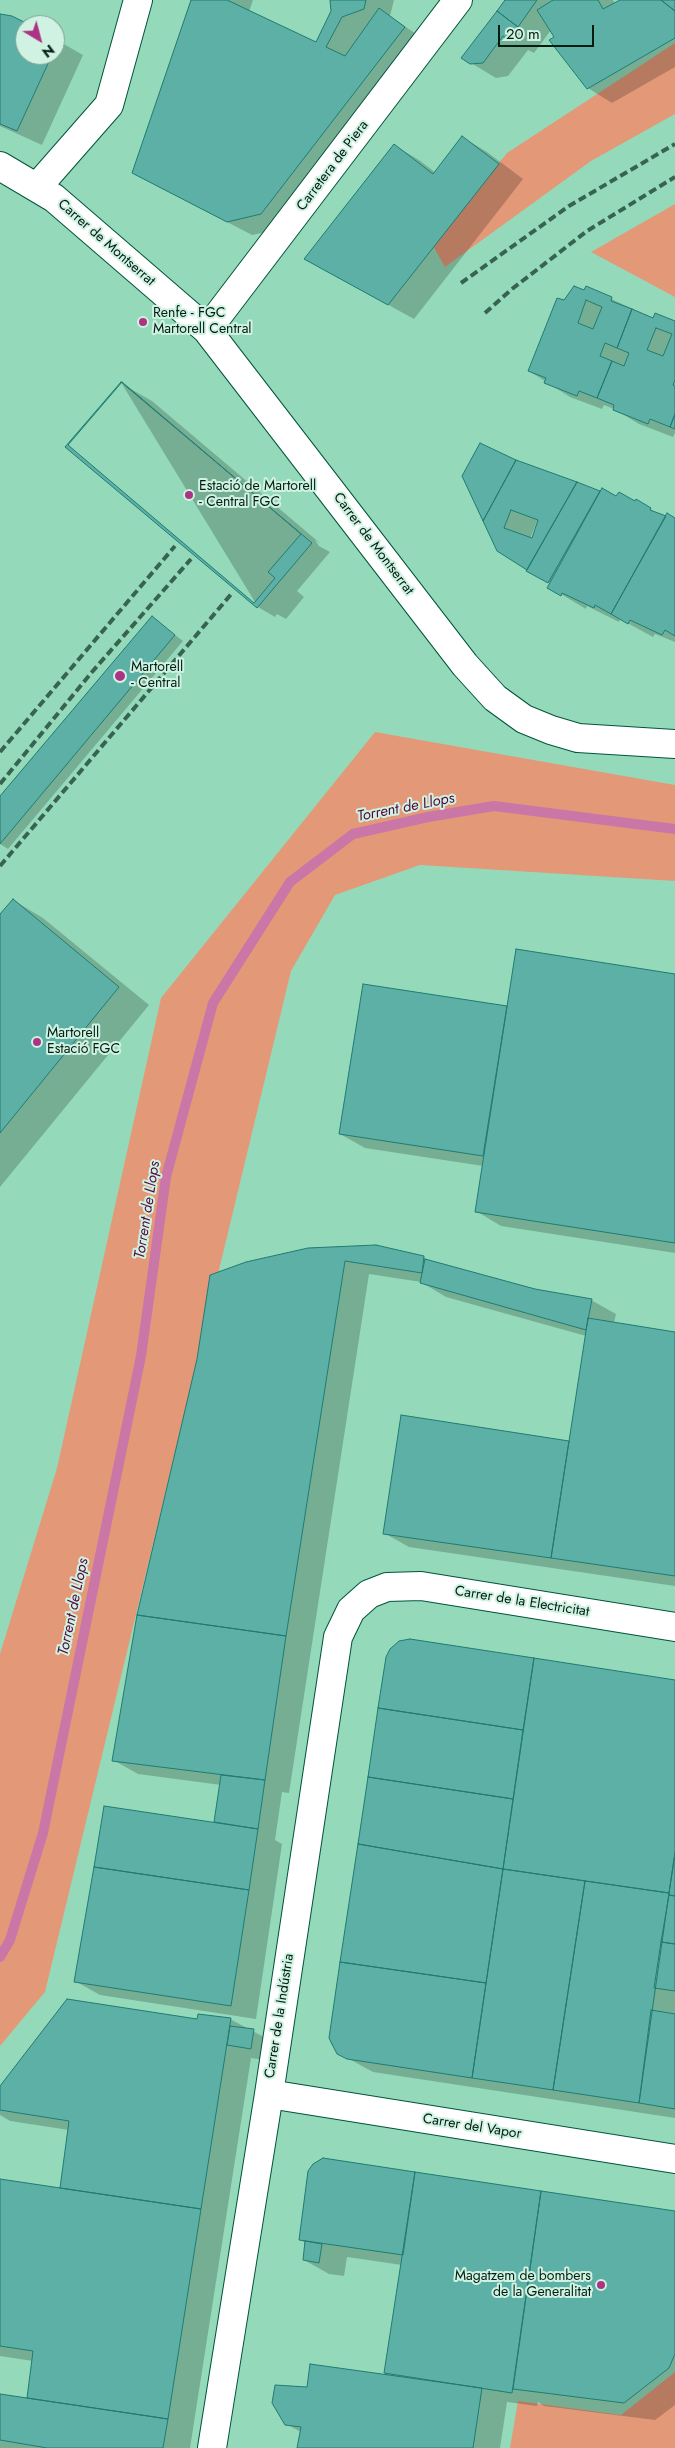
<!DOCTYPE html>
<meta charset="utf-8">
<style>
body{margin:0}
#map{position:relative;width:675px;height:2448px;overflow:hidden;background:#94daba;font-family:Jost,sans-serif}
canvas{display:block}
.north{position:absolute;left:15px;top:15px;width:50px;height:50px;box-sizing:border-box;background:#d0f2e2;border:1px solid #7d9d8f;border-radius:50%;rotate:143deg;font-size:14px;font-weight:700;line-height:20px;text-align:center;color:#011d12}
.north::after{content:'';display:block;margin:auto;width:18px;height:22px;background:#af3384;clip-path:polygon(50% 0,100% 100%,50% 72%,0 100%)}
.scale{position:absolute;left:498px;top:25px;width:96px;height:22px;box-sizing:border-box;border:2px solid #011d12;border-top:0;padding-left:6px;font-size:15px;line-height:18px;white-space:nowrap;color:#011d12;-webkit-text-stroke:4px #d0f2e2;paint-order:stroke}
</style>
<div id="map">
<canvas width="675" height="2448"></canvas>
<div class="north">N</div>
<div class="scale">20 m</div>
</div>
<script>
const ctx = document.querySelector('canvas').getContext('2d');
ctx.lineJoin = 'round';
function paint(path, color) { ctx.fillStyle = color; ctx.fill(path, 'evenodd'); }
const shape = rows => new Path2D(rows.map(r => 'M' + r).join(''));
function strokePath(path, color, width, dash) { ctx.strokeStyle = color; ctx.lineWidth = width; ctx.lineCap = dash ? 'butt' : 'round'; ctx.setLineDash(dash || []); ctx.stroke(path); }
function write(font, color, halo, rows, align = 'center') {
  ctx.font = font + ' Jost,sans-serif'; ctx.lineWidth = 4; ctx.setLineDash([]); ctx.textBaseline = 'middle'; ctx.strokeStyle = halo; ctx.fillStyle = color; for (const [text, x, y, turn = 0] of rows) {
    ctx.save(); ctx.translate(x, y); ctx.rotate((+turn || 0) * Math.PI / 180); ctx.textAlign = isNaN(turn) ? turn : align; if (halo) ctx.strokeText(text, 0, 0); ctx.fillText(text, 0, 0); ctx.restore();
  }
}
paint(shape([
 [675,43,675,114,591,161,445,267,433,246,507,153],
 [675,204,675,297,591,252],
 [375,732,675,785,675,881,420,865,335,895,291,971,45,1992,0,2046,0,1654,57,1468,161,998],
 [675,2372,675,2448,510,2448,518,2401,621,2415]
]), '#e39978');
paint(shape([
 [192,0,253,0,249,12,316,43,332,11,331,0,394,0,390,16,429,43,286,228,252,235,158,186],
 [507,0,613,0,615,4,622,0,675,0,675,67,612,103,588,88,551,30,534,53,528,50,508,76,496,78,471,63],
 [0,15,27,25,25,25,25,55,55,55,55,39,83,55,42,145,0,126],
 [462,137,487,152,523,179,414,319,330,273,394,145,419,160,436,173],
 [586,287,654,319,675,322,675,433,673,437,639,424,614,409,604,405,602,409,570,397,529,371,564,302,585,292],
 [122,384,152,401,321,544,315,540,319,546,330,552,297,591,304,597,286,619,277,614,275,617,258,607],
 [516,461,601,493,635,503,636,501,664,517,675,519,675,642,655,634,653,637,620,619,619,622,587,606,586,609,549,587,551,583,498,550],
 [537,521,539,522,533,540,530,539],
 [153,618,183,641,8,849,0,844,0,798],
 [13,900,43,918,149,1005,0,1187,0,916],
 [675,975,675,1253,501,1226,476,1211,483,1166,365,1148,340,1134,364,985,508,1007],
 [423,1257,431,1262,535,1290,591,1300,616,1314,614,1323,675,1333,675,1586,409,1547,384,1533,402,1417,570,1443,586,1336,446,1297,421,1282,369,1274,289,1793,282,1792,275,1840,282,1844,256,2019,100,1995,75,1981,220,1825,215,1822,221,1785,138,1774,113,1760,246,1263],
 [410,1640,675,1681,675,2118,373,2072,338,2053,331,2044,330,2038],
 [230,2019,279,2045,276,2062,251,2058,190,2448,0,2448,0,2395,28,2399,33,2361,0,2356,0,2180,61,2189,69,2130,10,2121,0,2115,0,2088,198,2021],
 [323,2159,675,2212,675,2405,655,2420,544,2406,538,2402,537,2406,507,2402,500,2448,299,2448,301,2432,286,2424,308,2389,385,2375,402,2265,347,2257,344,2276,329,2274,304,2260,306,2243,300,2240]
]), '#0003');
strokePath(shape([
 [0,1957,10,1940,43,1833,141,1356,166,1177,213,1003,290,882,353,834,428,817,494,806,675,829]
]), '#ca76a7', 10);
const building = shape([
 [191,0,227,0,316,42,331,11,330,0,366,0,364,9,342,17,326,47,345,56,379,8,405,27,261,214,227,222,132,173,191,0],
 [505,0,537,0,518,27,497,11,505,0],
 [553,0,598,0,603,9,620,0,661,0,675,11,675,38,587,89,549,40,554,37,537,10,553,0],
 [661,0,675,0,675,11,661,0],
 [497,11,518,27,508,40,503,36,483,63,470,64,461,58,497,11],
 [0,14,12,16,30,25,25,25,25,55,52,55,17,131,0,124,0,14],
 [462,136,499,164,388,305,304,259,394,144,433,174,462,136],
 [574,286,584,290,586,286,612,297,611,301,632,309,617,348,605,343,600,356,612,361,597,398,579,391,577,396,544,383,546,378,528,371,557,298,564,300,574,286],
 [586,300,602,307,593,329,578,323,586,300],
 [632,309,653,318,655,313,675,321,675,380,673,385,675,386,675,414,670,427,650,419,648,424,613,410,614,405,597,398,612,361,624,366,629,353,617,348,632,309],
 [656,328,672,334,663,356,647,350,656,328],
 [121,382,312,543,257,608,65,447,121,382],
 [122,382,301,534,268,572,275,578,254,603,68,445,122,382],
 [675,414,675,429,670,427,675,414],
 [480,443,516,460,483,521,462,476,480,443],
 [516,460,577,482,527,570,497,551,483,521,516,460],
 [511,510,538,520,532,538,504,528,511,510],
 [577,482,600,491,548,583,526,571,577,482],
 [602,488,616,496,619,492,635,501,636,499,651,508,650,510,666,516,611,614,595,605,594,608,562,593,561,596,547,588,602,488],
 [667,513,675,518,675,636,665,630,662,635,630,620,628,624,611,614,667,513],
 [152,616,175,635,0,844,0,796,152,616],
 [13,899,119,987,0,1133,0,914,13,899],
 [516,949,675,974,675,1243,475,1212,516,949],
 [363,984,507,1006,483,1156,339,1134,363,984],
 [376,1245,424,1256,422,1273,345,1261,286,1636,137,1615,197,1359,210,1275,246,1262,308,1248,376,1245],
 [425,1259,535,1289,592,1299,586,1330,420,1283,425,1259],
 [588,1318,675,1332,675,1576,551,1558,588,1318],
 [401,1415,569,1441,551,1558,383,1534,401,1415],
 [137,1615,286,1636,265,1780,112,1761,137,1615],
 [410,1639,534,1658,523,1730,378,1708,386,1657,390,1649,399,1641,410,1639],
 [534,1658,675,1680,675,1853,669,1893,503,1869,534,1658],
 [378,1708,523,1730,513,1799,368,1777,378,1708],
 [221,1775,265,1780,258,1829,214,1822,221,1775],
 [368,1777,513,1799,503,1869,358,1844,368,1777],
 [104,1806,258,1829,249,1890,94,1867,104,1806],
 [358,1844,503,1869,486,1983,340,1962,358,1844],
 [675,1853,675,1896,669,1895,669,1893,675,1853],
 [94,1867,249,1890,231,2006,74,1982,94,1867],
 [503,1869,585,1881,553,2090,472,2078,503,1869],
 [585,1881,669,1893,639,2103,553,2090,585,1881],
 [669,1895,675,1896,675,1944,661,1942,669,1895],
 [661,1942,675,1944,675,1991,654,1988,661,1942],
 [340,1962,486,1983,472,2078,347,2059,337,2054,329,2038,340,1962],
 [67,1999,197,2019,198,2014,231,2018,201,2209,60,2188,69,2121,0,2110,0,2086,67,1999],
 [651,2010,675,2014,675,2109,639,2103,651,2010],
 [230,2026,254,2029,251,2049,227,2045,230,2026],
 [323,2158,415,2172,403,2255,299,2240,308,2171,313,2164,323,2158],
 [415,2172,541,2191,512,2393,384,2373,415,2172],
 [0,2179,201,2209,168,2419,27,2398,33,2351,0,2346,0,2179],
 [541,2191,675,2211,675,2354,669,2368,624,2403,513,2389,541,2191],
 [305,2241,322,2244,319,2263,303,2260,305,2241],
 [310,2364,482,2388,473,2448,297,2448,301,2427,285,2425,272,2403,275,2385,307,2387,310,2364],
 [0,2394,168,2419,163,2448,47,2448,0,2440,0,2394]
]);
paint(building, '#5cb0a5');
strokePath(building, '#207b71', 1);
const street = shape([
 [0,166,54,198,207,330,465,665,495,698,524,719,551,730,578,738,675,744],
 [38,186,109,105,138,0],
 [207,330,458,0],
 [269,2094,675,2159],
 [212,2448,269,2094,338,1637,351,1610,369,1594,387,1587,421,1586,675,1627]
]);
strokePath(street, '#00543b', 30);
strokePath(street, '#fff', 28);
strokePath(shape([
 [461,283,569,206,675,144],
 [485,313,512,289,587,231,675,177],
 [0,752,175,546],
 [0,784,92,672,191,559],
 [0,866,233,592]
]), '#376350', 4, [8, 4]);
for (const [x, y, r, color] of [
 [143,322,5,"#af3384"],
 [189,495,5,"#af3384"],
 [120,676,6,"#af3384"],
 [37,1042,5,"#af3384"],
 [601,2285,5,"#af3384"]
]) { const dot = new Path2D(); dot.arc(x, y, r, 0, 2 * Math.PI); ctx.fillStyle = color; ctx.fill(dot); strokePath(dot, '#d0f2e2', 2); }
write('14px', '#011d12', '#d0f2e2', [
 ["Carretera de Piera",333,166,-53],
 ["Carrer de Montserrat",106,243,41],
 ["Carrer de Montserrat",373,544,53],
 ["Carrer de la Electricitat",522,1602,9],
 ["Carrer de la Indústria",280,2016,-81],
 ["Carrer del Vapor",472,2127,9]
]);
write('14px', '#011d12', '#d0f2e2', [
 ["Renfe - FGC",153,314],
 ["Martorell Central",153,330],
 ["Estació de Martorell",199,487],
 ["- Central FGC",199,503],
 ["Martorell",131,668],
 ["- Central",131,684],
 ["Martorell",47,1034],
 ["Estació FGC",47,1050],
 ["Magatzem de bombers",591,2277,"right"],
 ["de la Generalitat",591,2293,"right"]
], 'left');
write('italic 15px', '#55083d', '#d0f2e2', [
 ["Torrent de Llops",406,808,-11],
 ["Torrent de Llops",148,1210,-81],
 ["Torrent de Llops",74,1607,-78]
]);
</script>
